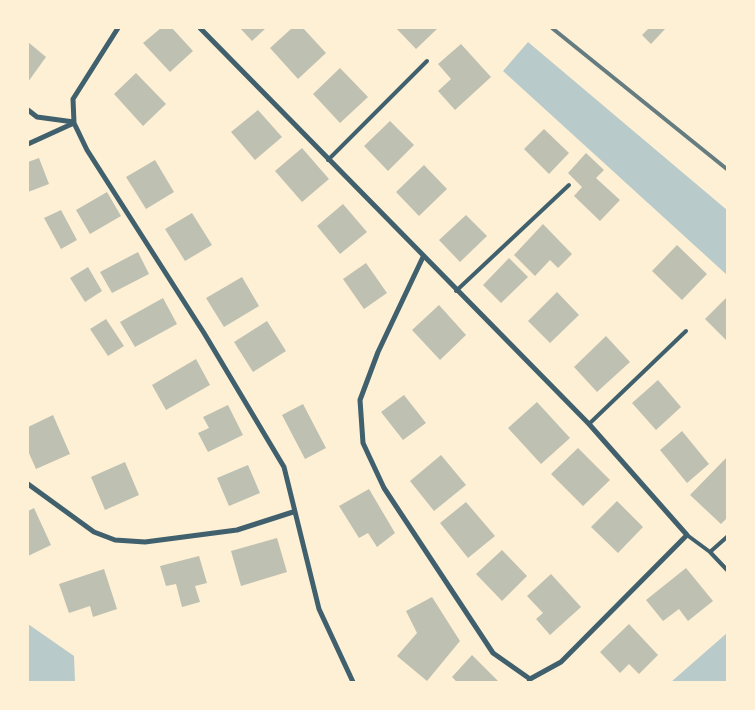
<!DOCTYPE html>
<style>
body{margin:0}
#map{position:relative;width:755px;height:710px;overflow:hidden;background:#fdf0d5;font-family:"PT Sans Narrow",sans-serif}
canvas{display:block}
.frame{position:absolute;inset:0;border:29px solid #fdf0d5;pointer-events:none}
</style>
<div id="map">
<canvas width="755" height="710"></canvas>
<div class="frame"></div>
</div>
<script>
const ctx = document.querySelector('canvas').getContext('2d');
ctx.lineJoin = 'round';
function paint(path, color) { ctx.fillStyle = color; ctx.fill(path, 'evenodd'); }
const shape = rows => new Path2D(rows.map(r => 'M' + r).join(''));
function strokePath(path, color, width, dash) { ctx.strokeStyle = color; ctx.lineWidth = width; ctx.lineCap = dash ? 'butt' : 'round'; ctx.setLineDash(dash || []); ctx.stroke(path); }
paint(shape([
 [528,42,727,210,727,275,503,71],
 [28,624,74,656,75,682,28,682],
 [727,633,727,682,671,682]
]), '#b9caca');
paint(shape([
 [161,28,172,28,193,51,170,72,143,43],
 [240,28,266,28,252,41],
 [292,28,303,28,326,53,298,79,270,48],
 [396,28,435,28,437,29,416,49],
 [649,28,666,28,651,44,642,35],
 [28,42,46,57,28,82],
 [461,44,491,77,455,110,438,91,451,79,438,64],
 [340,68,368,97,340,123,313,94],
 [136,73,166,104,143,126,114,94],
 [258,110,282,137,255,160,231,132],
 [390,121,414,145,388,171,364,146],
 [544,129,569,153,549,174,524,149],
 [302,148,329,179,302,202,275,171],
 [586,153,604,170,596,178,620,200,600,221,574,196,582,187,568,173],
 [39,158,49,184,28,192,28,162],
 [155,160,174,192,146,209,126,177],
 [424,165,447,189,419,216,396,192],
 [107,192,121,216,90,234,76,210],
 [343,204,367,232,340,254,317,226],
 [61,210,77,240,61,249,44,218],
 [192,213,212,245,185,261,165,229],
 [466,215,487,236,460,262,439,240],
 [543,224,572,254,558,268,550,260,535,276,514,255],
 [677,245,707,274,682,300,652,271],
 [138,252,149,274,112,293,100,272],
 [509,258,528,277,501,303,483,285],
 [366,263,387,293,364,309,343,279],
 [88,267,102,291,85,302,70,278],
 [242,277,259,306,224,327,206,298],
 [557,292,579,315,550,343,528,321],
 [728,296,728,342,705,319],
 [163,298,177,324,135,347,120,322],
 [439,305,466,335,440,360,412,330],
 [106,319,124,346,108,356,90,329],
 [267,321,286,351,253,372,234,342],
 [606,336,630,362,597,392,574,367],
 [196,359,210,385,166,410,152,385],
 [658,380,681,407,656,430,632,403],
 [404,395,426,423,403,440,381,412],
 [537,402,570,438,541,464,508,428],
 [303,404,326,448,305,459,282,415],
 [228,405,243,435,208,452,198,433,209,428,203,417],
 [53,415,70,454,36,469,28,451,28,427],
 [682,431,709,464,687,483,660,450],
 [578,448,610,480,583,506,551,474],
 [441,455,466,485,434,511,410,481],
 [728,456,728,517,721,524,690,495],
 [125,462,139,495,105,510,91,477],
 [248,465,260,493,229,506,217,478],
 [369,489,395,533,377,547,368,533,359,538,339,506],
 [617,501,643,527,618,553,591,527],
 [466,502,495,536,468,558,440,523],
 [34,508,51,545,28,556,28,511],
 [277,538,287,572,241,586,231,551],
 [502,550,527,576,502,601,476,574],
 [199,556,207,583,195,586,200,602,182,607,176,584,166,586,160,566],
 [686,568,713,601,688,621,679,609,663,621,646,600],
 [104,569,117,609,93,617,90,606,69,613,59,584],
 [551,574,581,607,550,635,536,619,543,613,527,596],
 [432,597,460,641,427,681,397,656,417,633,406,611],
 [629,624,658,655,639,674,629,664,620,673,600,652],
 [472,655,499,682,457,682,452,677]
]), '#bec0b2');
strokePath(shape([
 [328,160,427,61],
 [456,291,569,185],
 [589,424,686,331],
 [687,535,710,552,728,536],
 [710,552,728,571]
]), '#3f606c', 4);
strokePath(shape([
 [118,28,73,99,74,123,87,150,204,333,284,467,319,609,353,682],
 [200,28,589,424,687,535,561,662,530,679,529,682],
 [28,110,37,117,74,122],
 [28,144,74,123],
 [423,257,378,352,360,400,363,443,384,488,493,653,530,679],
 [28,484,94,532,115,540,145,542,237,530,293,512]
]), '#3f606c', 5);
strokePath(shape([
 [552,28,728,170]
]), '#657d81', 4);
</script>
